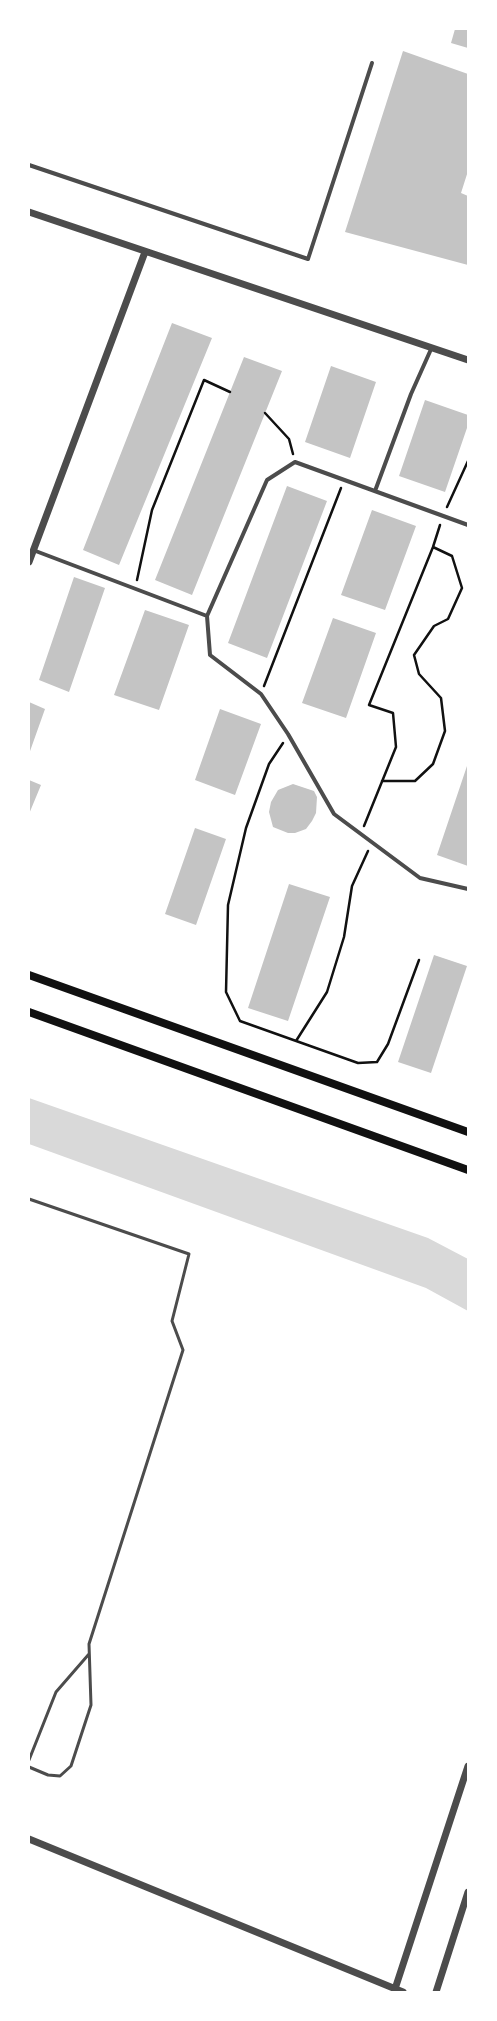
<!DOCTYPE html>
<style>
body{margin:0}
#map{position:relative;width:497px;height:2021px;overflow:hidden;background:#fff;font-family:Roboto,sans-serif}
canvas{display:block}
.frame{position:absolute;inset:0;border:30px solid #fff;pointer-events:none}
</style>
<div id="map">
<canvas width="497" height="2021"></canvas>
<div class="frame"></div>
</div>
<script>
const ctx = document.querySelector('canvas').getContext('2d');
ctx.lineJoin = 'round';
function paint(path, color) { ctx.fillStyle = color; ctx.fill(path, 'evenodd'); }
const shape = rows => new Path2D(rows.map(r => 'M' + r).join(''));
function strokePath(path, color, width, dash) { ctx.strokeStyle = color; ctx.lineWidth = width; ctx.lineCap = dash ? 'butt' : 'round'; ctx.setLineDash(dash || []); ctx.stroke(path); }
paint(shape([
 [29,1098,428,1238,468,1259,468,1311,426,1288,29,1144]
]), '#d9d9d9');
paint(shape([
 [455,29,468,29,468,48,451,43],
 [403,51,468,74,468,171,461,193,468,196,468,265,345,232],
 [172,323,212,338,119,565,83,550],
 [244,357,282,371,192,595,155,580],
 [331,366,376,382,350,458,305,442],
 [425,400,468,415,468,425,445,492,399,476],
 [287,486,327,501,267,658,228,643],
 [372,510,416,526,385,610,341,595],
 [74,577,105,588,69,692,39,680],
 [145,610,189,625,159,710,114,695],
 [333,618,376,633,346,718,302,703],
 [29,702,45,709,29,754],
 [220,709,261,724,235,795,195,780],
 [468,763,468,866,437,855],
 [29,780,41,785,29,814],
 [293,784,314,791,317,797,316,813,312,821,306,829,295,833,288,833,273,827,269,812,271,802,278,790],
 [195,828,226,839,196,925,165,914],
 [289,884,330,897,288,1021,248,1008],
 [434,955,467,966,431,1073,398,1062]
]), '#c4c4c4');
strokePath(shape([
 [265,413,289,439,293,454],
 [447,507,468,461],
 [137,580,152,510,204,380,230,392],
 [264,686,341,488],
 [283,743,269,764,246,828,228,905,226,992,240,1021,358,1063,377,1062,388,1044,419,960],
 [382,781,415,781,433,764,445,731,441,698,419,674,414,655,434,626,448,619,462,588,452,556,433,547],
 [364,826,396,747,393,713,369,705,433,547,440,525],
 [296,1041,327,992,344,937,352,886,368,851]
]), '#111', 2.5);
strokePath(shape([
 [29,1199,189,1254,172,1321,183,1350,89,1644,91,1705,71,1766,60,1776,48,1775,29,1767],
 [29,1760,56,1692,89,1654]
]), '#4c4c4c', 3);
strokePath(shape([
 [29,165,308,259,372,63],
 [375,491,411,394,432,347],
 [468,525,295,462,267,480,207,616,210,655,261,694,288,734,334,814,420,878,468,889],
 [33,550,207,616]
]), '#4c4c4c', 4);
strokePath(shape([
 [29,212,468,360],
 [29,562,145,252],
 [29,1839,403,1992],
 [394,1992,468,1766],
 [436,1992,468,1892]
]), '#4c4c4c', 7);
strokePath(shape([
 [29,975,468,1132],
 [29,1012,468,1170]
]), '#111', 8);
</script>
